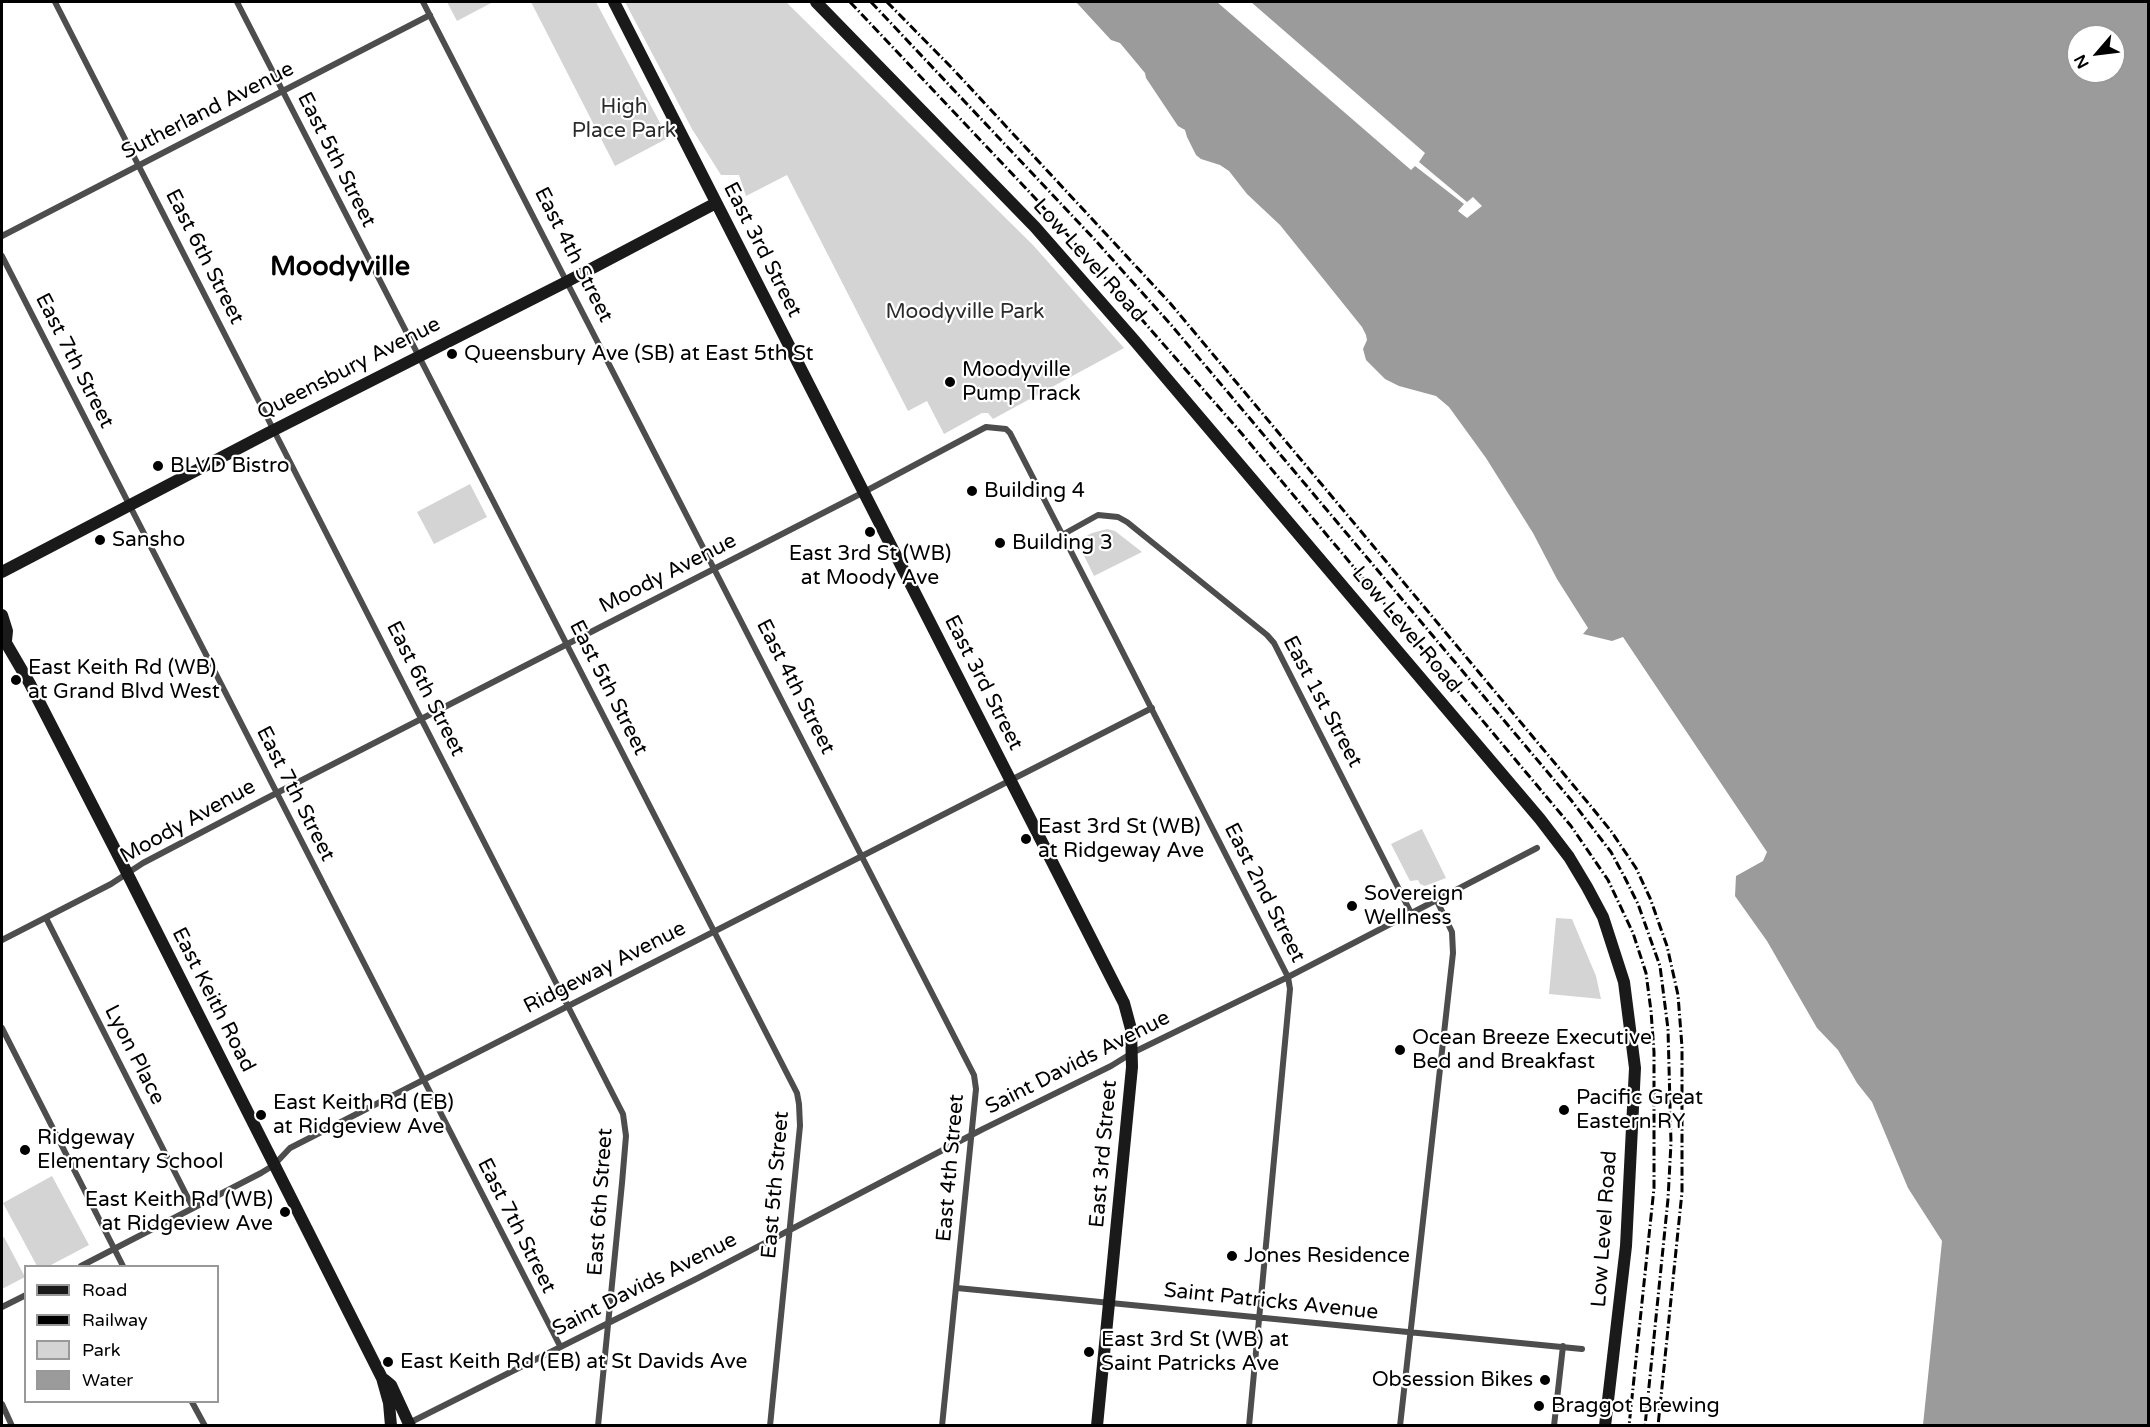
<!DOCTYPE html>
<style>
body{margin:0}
#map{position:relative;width:2150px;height:1427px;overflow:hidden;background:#fff;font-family:"Varela Round",sans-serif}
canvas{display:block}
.frame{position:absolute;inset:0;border:3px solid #000;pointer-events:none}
.legend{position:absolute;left:24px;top:1265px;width:195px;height:138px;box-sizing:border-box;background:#fff;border:2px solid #999;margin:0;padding:8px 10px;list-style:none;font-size:18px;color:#000}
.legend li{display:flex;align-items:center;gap:12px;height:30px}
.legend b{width:30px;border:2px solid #999}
.north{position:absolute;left:2066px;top:24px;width:60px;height:60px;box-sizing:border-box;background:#fff;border:2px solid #999;border-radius:50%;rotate:242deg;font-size:16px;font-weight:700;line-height:24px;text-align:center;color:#000}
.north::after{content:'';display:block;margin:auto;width:21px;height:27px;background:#000;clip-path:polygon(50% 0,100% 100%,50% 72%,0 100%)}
</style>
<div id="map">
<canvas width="2150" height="1427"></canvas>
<div class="frame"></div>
<ul class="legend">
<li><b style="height:8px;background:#1a1a1a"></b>Road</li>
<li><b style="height:8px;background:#000"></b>Railway</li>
<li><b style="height:16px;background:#d4d4d4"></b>Park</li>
<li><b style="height:16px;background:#9b9b9b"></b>Water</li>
</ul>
<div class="north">N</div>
</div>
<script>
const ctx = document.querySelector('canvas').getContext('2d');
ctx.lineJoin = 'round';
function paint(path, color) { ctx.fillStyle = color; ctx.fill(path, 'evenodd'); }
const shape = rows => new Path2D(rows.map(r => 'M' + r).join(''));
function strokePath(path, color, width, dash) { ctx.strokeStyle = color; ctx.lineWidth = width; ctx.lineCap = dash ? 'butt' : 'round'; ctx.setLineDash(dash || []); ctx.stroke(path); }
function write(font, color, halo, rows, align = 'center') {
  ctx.font = font + ' "Varela Round",sans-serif'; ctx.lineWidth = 4.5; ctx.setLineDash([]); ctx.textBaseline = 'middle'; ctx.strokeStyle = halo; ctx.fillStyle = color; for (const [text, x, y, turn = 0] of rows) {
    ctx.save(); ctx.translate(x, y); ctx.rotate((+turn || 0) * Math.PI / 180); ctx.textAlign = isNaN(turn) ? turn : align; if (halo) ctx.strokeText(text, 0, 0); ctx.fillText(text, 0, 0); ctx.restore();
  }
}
paint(shape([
 [447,2,493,2,457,21],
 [531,2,596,2,668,138,615,166],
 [625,2,786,2,1033,245,1124,348,993,419,988,413,982,413,944,434,927,401,908,411,787,175,746,196,739,175,721,175,692,129],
 [470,484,487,517,434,544,417,512],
 [1107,529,1115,531,1142,552,1094,576,1077,541,1092,533],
 [1422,829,1446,878,1425,886,1420,884,1418,880,1410,881,1391,844],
 [1556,918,1572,919,1596,976,1601,999,1549,994],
 [52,1176,89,1245,49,1266,37,1266,3,1203],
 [4,1237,25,1277,2,1289,2,1238]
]), '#d4d4d4');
paint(shape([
 [1071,2,2148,2,2148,1425,1923,1425,1942,1241,1908,1188,1872,1102,1857,1083,1838,1050,1817,1028,1767,941,1735,896,1736,876,1763,861,1767,852,1623,637,1612,641,1583,634,1550,581,1517,517,1442,410,1432,404,1392,391,1359,360,1357,332,1220,171,1199,163,1111,44],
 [2078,36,2114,36,2114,72,2078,72]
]), '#9b9b9b');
paint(shape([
 [1068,2,1076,2,1111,40,1120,43,1145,73,1146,78,1178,126,1185,130,1187,137,1196,155,1201,159,1220,165,1229,171,1247,194,1280,225,1362,327,1366,335,1367,340,1363,349,1366,360,1385,379,1399,386,1436,396,1449,407,1486,458,1533,533,1557,579,1588,628,1583,634,1579,633,1548,582,1515,518,1490,479,1439,412,1431,406,1408,397,1391,394,1357,362,1354,350,1354,334,1293,259,1218,173,1198,165,1193,161,1179,138,1109,46],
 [1217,2,1251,2,1425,153,1419,162,1467,202,1473,197,1482,206,1467,218,1458,211,1464,204,1415,166,1411,170]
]), '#fff');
strokePath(shape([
 [55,2,623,1114,626,1136,622,1183,598,1426],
 [237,2,797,1093,799,1104,800,1126,770,1426],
 [423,2,974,1075,976,1089,942,1426],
 [2,236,430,15],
 [2,256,560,1346],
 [1062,535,1098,515,1118,517,1127,522,1267,635,1274,643,1411,913],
 [46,918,193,1208],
 [2,940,111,884,143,863,267,798,864,492,986,427,1006,429,1010,433,1114,635,1288,977,1290,989,1249,1426],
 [2,1028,123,1266],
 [81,1266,261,1173,274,1165,290,1148,1152,708],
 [957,1288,1582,1349],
 [2,1307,26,1295],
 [192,1402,205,1426],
 [2,1404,12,1426],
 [409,1423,698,1278,983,1129,1111,1066,1132,1053,1288,977,1537,848],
 [1400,1426,1453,953,1452,932,1437,901],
 [1554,1426,1563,1346]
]), '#4d4d4d', 6);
strokePath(shape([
 [614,2,1124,1003,1131,1029,1132,1067,1097,1426],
 [816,2,1035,227,1134,340,1540,819,1569,857,1587,887,1603,917,1624,982,1635,1068,1626,1246,1605,1426],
 [2,572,266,434,568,281,716,203],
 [2,615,7,631,6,641],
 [2,636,30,684,122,863,382,1378,389,1403,391,1426],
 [385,1380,391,1385,410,1426]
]), '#1a1a1a', 12);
strokePath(shape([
 [850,2,1035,198,1237,428,1571,826,1608,880,1633,933,1646,973,1651,1011,1654,1052,1654,1188,1629,1426],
 [871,2,1095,240,1172,326,1571,800,1611,852,1625,878,1638,904,1660,966,1668,1029,1671,1143,1668,1199,1645,1426],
 [887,2,951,67,1170,303,1589,804,1611,831,1636,868,1650,898,1667,946,1678,995,1682,1047,1682,1192,1658,1426]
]), '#000', 3, [9, 3, 1.5, 3]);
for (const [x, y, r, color] of [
 [452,354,6,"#000"],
 [950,382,6,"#000"],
 [158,466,6,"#000"],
 [972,491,6,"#000"],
 [870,532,6,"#000"],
 [100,540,6,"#000"],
 [1000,543,6,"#000"],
 [16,680,6,"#000"],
 [1026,839,6,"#000"],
 [1352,906,6,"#000"],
 [1400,1050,6,"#000"],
 [1564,1110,6,"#000"],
 [261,1115,6,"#000"],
 [25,1150,6,"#000"],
 [285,1212,6,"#000"],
 [1232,1256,6,"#000"],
 [1089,1352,6,"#000"],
 [388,1362,6,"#000"],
 [1545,1380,6,"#000"],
 [1539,1406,6,"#000"]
]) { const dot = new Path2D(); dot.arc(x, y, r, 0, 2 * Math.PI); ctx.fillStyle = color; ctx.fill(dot); strokePath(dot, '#fff', 2); }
write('21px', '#2b2b2b', '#fff', [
 ["High",624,107],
 ["Place Park",624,131],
 ["Moodyville Park",965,312]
]);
write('21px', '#000', '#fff', [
 ["Sutherland Avenue",208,111,-27],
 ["East 5th Street",336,160,63],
 ["East 3rd Street",762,250,63],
 ["East 4th Street",573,255,63],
 ["East 6th Street",204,257,63],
 ["Low Level Road",1089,261,48],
 ["East 7th Street",74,361,63],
 ["Queensbury Avenue",349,369,-27],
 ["Moody Avenue",668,574,-27],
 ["Low Level Road",1406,630,50],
 ["East 3rd Street",983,683,63],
 ["East 4th Street",795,687,63],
 ["East 5th Street",608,688,63],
 ["East 6th Street",425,689,63],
 ["East 1st Street",1322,702,62],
 ["East 7th Street",295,794,63],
 ["Moody Avenue",188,822,-29],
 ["East 2nd Street",1264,893,63],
 ["Ridgeway Avenue",605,968,-27],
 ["East Keith Road",213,1000,63],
 ["Lyon Place",134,1055,63],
 ["Saint Davids Avenue",1078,1063,-27],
 ["East 3rd Street",1104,1154,-85],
 ["East 4th Street",951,1168,-85],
 ["East 5th Street",776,1185,-85],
 ["East 6th Street",601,1202,-86],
 ["East 7th Street",516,1226,63],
 ["Low Level Road",1605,1229,-86],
 ["Saint Davids Avenue",645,1285,-27],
 ["Saint Patricks Avenue",1271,1302,6]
]);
write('21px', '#000', '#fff', [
 ["Queensbury Ave (SB) at East 5th St",464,354],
 ["Moodyville",962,370],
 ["Pump Track",962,394],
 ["BLVD Bistro",170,466],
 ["Building 4",984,491],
 ["Sansho",112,540],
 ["Building 3",1012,543],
 ["East 3rd St (WB)",870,554,"center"],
 ["at Moody Ave",870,578,"center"],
 ["East Keith Rd (WB)",28,668],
 ["at Grand Blvd West",28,692],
 ["East 3rd St (WB)",1038,827],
 ["at Ridgeway Ave",1038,851],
 ["Sovereign",1364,894],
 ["Wellness",1364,918],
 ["Ocean Breeze Executive",1412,1038],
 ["Bed and Breakfast",1412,1062],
 ["Pacific Great",1576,1098],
 ["Eastern RY",1576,1122],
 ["East Keith Rd (EB)",273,1103],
 ["at Ridgeview Ave",273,1127],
 ["Ridgeway",37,1138],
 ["Elementary School",37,1162],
 ["East Keith Rd (WB)",273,1200,"right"],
 ["at Ridgeview Ave",273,1224,"right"],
 ["Jones Residence",1244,1256],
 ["East 3rd St (WB) at",1101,1340],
 ["Saint Patricks Ave",1101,1364],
 ["East Keith Rd (EB) at St Davids Ave",400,1362],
 ["Obsession Bikes",1533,1380,"right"],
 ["Braggot Brewing",1551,1406]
], 'left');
write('bold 27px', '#000', '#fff', [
 ["Moodyville",340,268]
]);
</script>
